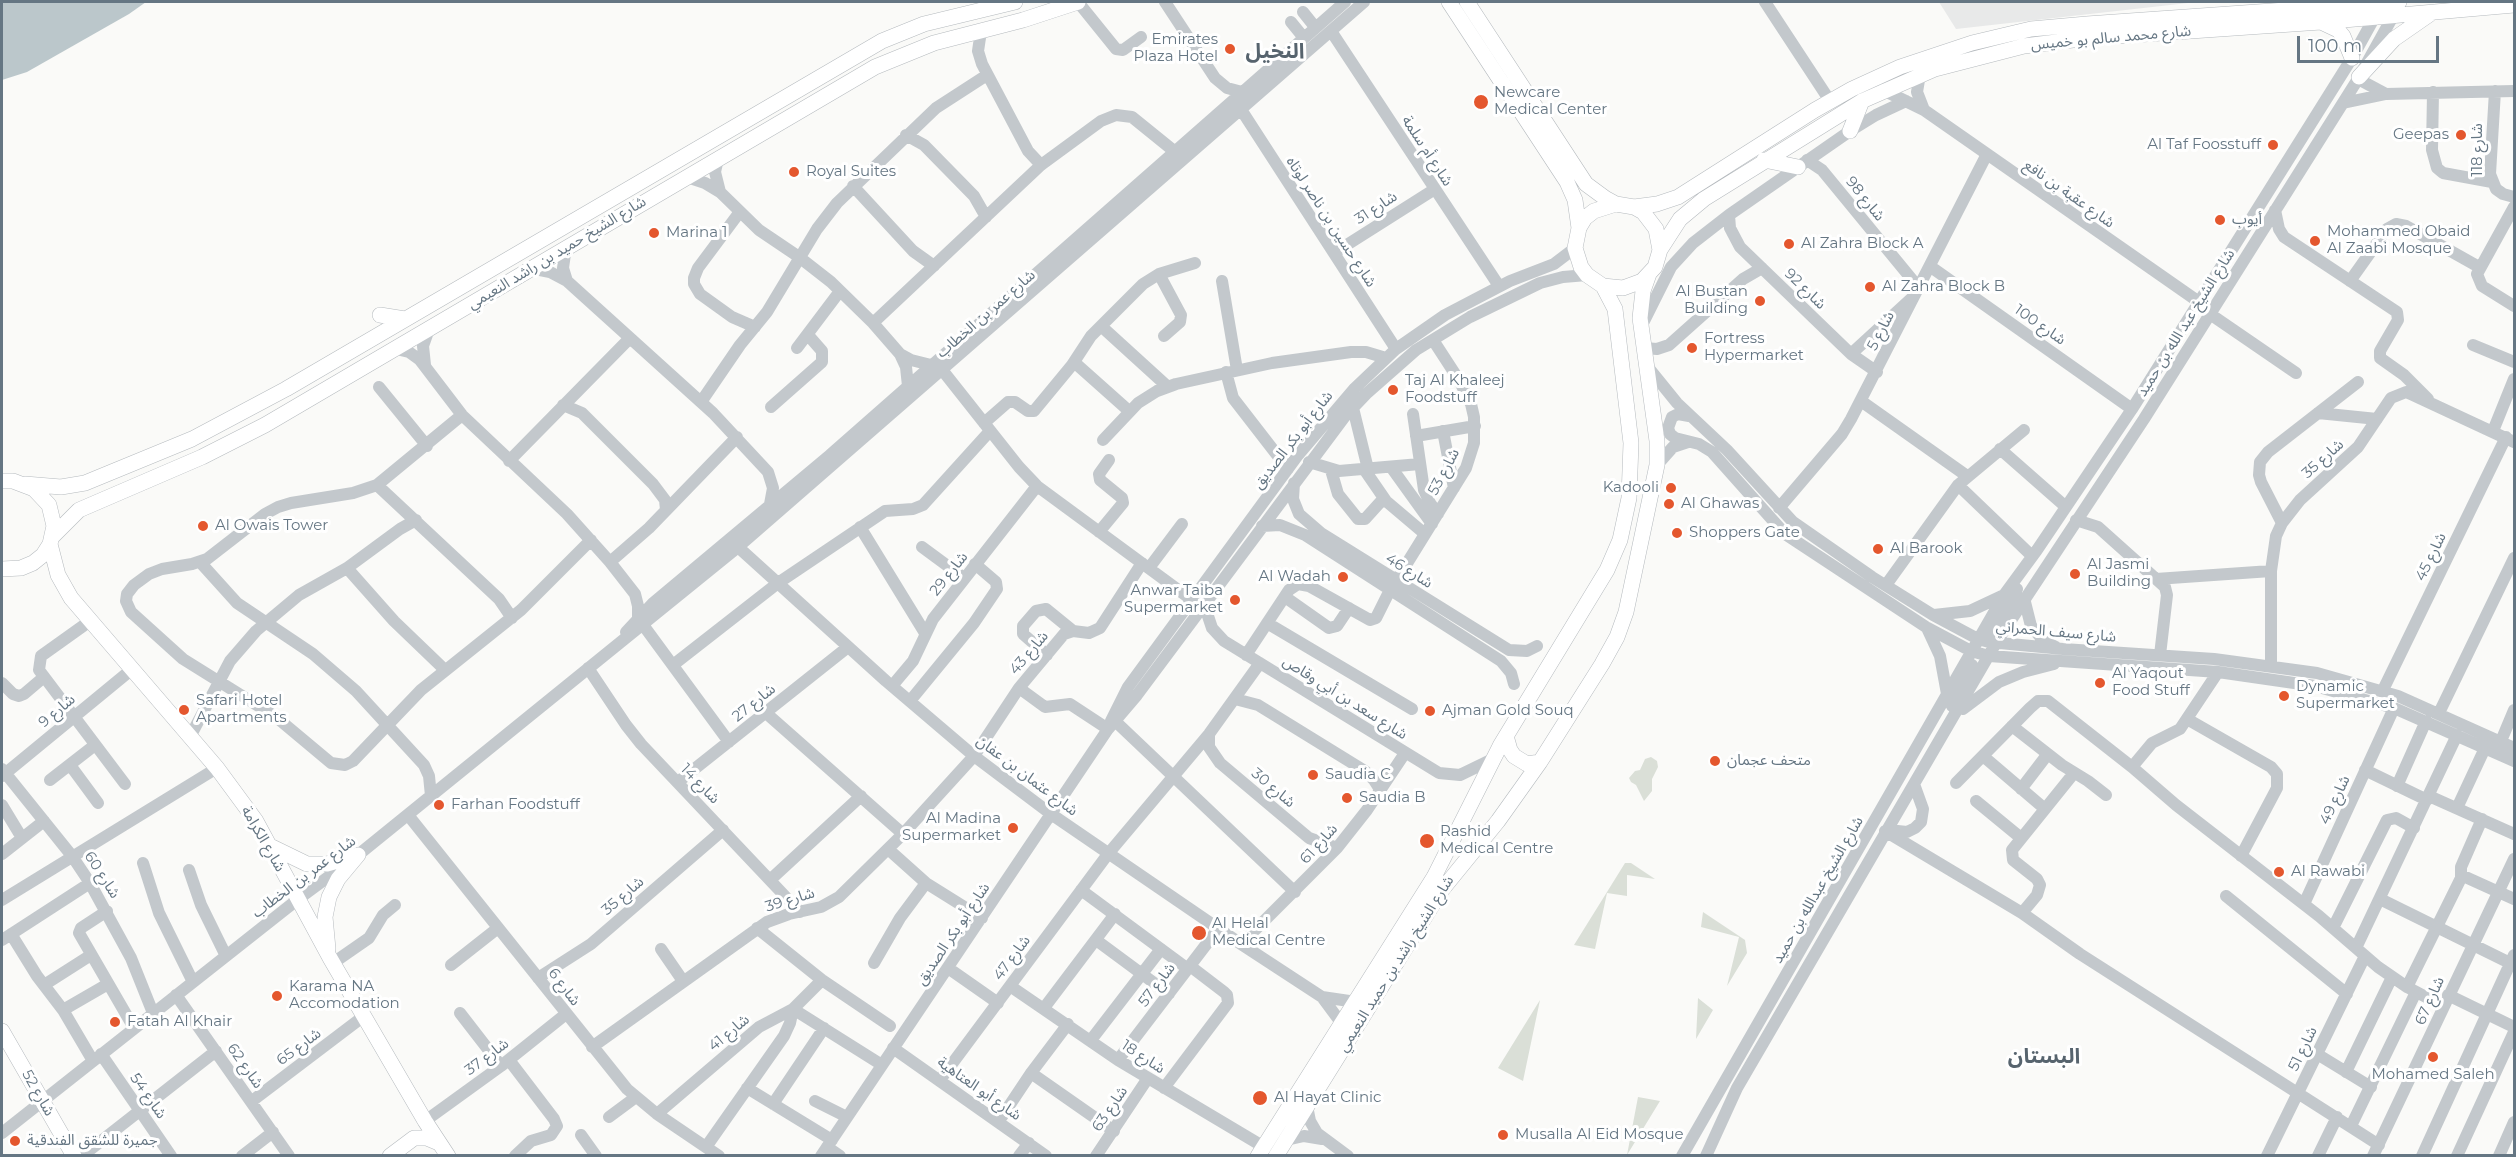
<!DOCTYPE html>
<meta charset="utf-8">
<style>
body{margin:0}
#map{position:relative;width:2516px;height:1157px;overflow:hidden;background:#fafaf8;font-family:Montserrat,sans-serif}
canvas{display:block}
.frame{position:absolute;inset:0;border:3px solid #657683;pointer-events:none}
.scale{position:absolute;left:2297px;top:36px;width:142px;height:27px;box-sizing:border-box;border:3px solid #657683;border-top:0;padding-left:8px;font-size:18px;line-height:21px;white-space:nowrap;color:#657683;-webkit-text-stroke:4px #fff;paint-order:stroke}
</style>
<div id="map">
<canvas width="2516" height="1157"></canvas>
<div class="frame"></div>
<div class="scale">100 m</div>
</div>
<script>
const ctx = document.querySelector('canvas').getContext('2d');
ctx.lineJoin = 'round';
function paint(path, color) { ctx.fillStyle = color; ctx.fill(path, 'evenodd'); }
const shape = rows => new Path2D(rows.map(r => 'M' + r).join(''));
function strokePath(path, color, width, dash) { ctx.strokeStyle = color; ctx.lineWidth = width; ctx.lineCap = dash ? 'butt' : 'round'; ctx.setLineDash(dash || []); ctx.stroke(path); }
function write(font, color, halo, rows, align = 'center') {
  ctx.font = font + ' Montserrat,"Noto Sans Arabic",sans-serif'; ctx.lineWidth = 6; ctx.setLineDash([]); ctx.textBaseline = 'middle'; ctx.strokeStyle = halo; ctx.fillStyle = color; for (const [text, x, y, turn = 0] of rows) {
    ctx.save(); ctx.translate(x, y); ctx.rotate((+turn || 0) * Math.PI / 180); ctx.textAlign = isNaN(turn) ? turn : align; if (halo) ctx.strokeText(text, 0, 0); ctx.fillText(text, 0, 0); ctx.restore();
  }
}
paint(shape([
 [1939,2,2197,2,1956,29]
]), '#e8e9e9');
paint(shape([
 [1651,757,1657,761,1658,767,1652,779,1652,791,1644,801,1636,785,1631,782,1629,778,1635,771,1640,770,1645,759],
 [1625,863,1631,863,1655,879,1627,875,1627,896,1607,893,1595,949,1574,945,1607,892],
 [1703,912,1745,940,1747,953,1727,986,1739,937,1701,927],
 [1698,998,1713,1010,1696,1039],
 [1540,1000,1523,1081,1498,1068],
 [1638,1097,1660,1101,1627,1155]
]), '#dadfd7');
paint(shape([
 [2,2,146,2,129,14,27,72,2,80]
]), '#bbc7cb');
const major = shape([
 [1449,2,1567,182,1575,200,1579,228],
 [1467,2,1586,184,1605,198,1616,204,1634,207,1643,212,1656,229,1660,250,1655,267,1642,281,1623,288,1603,286,1587,275,1581,267,1575,248,1579,228,1585,218,1594,211,1616,204],
 [2321,22,2338,30,2343,36,2352,58],
 [2359,77,2394,39,2430,14],
 [1850,131,1862,101],
 [1764,160,1798,167],
 [1634,207,1657,204,1678,197,1815,110,1852,89,1900,67,1972,43,2031,29,2087,24,2399,2],
 [1660,250,1680,219,1704,199,1862,101,1935,69,2024,46,2089,38,2321,22,2514,5],
 [380,315,405,319],
 [2,481,13,481,34,489,49,505,54,526,50,544,43,555,33,563,21,568,2,569],
 [25,484,61,487,85,483,192,439,286,389,882,41,924,24,1015,2],
 [52,537,79,510,202,457,265,425,875,67,934,43,1023,20,1078,2],
 [50,544,58,575,71,598,217,768,256,821,330,958,425,1121,448,1156],
 [1506,736,1510,750,1514,756,1527,764,1540,762],
 [270,846,307,864,327,864,358,855],
 [328,949,325,917,329,897,338,879,358,855],
 [2,1031,74,1156],
 [390,1156,414,1138,427,1138,439,1143],
 [1258,1156,1434,877,1500,746,1607,570,1620,540,1629,498,1631,443,1615,309,1603,286],
 [1276,1156,1441,891,1498,821,1540,762,1602,664,1617,637,1626,612,1657,465,1657,441,1640,318,1643,291,1649,274]
]);
strokePath(major, '#b5babe', 16);
strokePath(shape([
 [1078,2,1116,49,1123,50,1141,37],
 [1165,2,1215,78,1227,88,1242,92],
 [1765,2,1830,101],
 [1303,12,1315,27],
 [1291,22,1304,38],
 [981,31,978,51,982,64,1028,151,1041,165],
 [1331,31,1499,286],
 [1920,74,1917,92,1924,110],
 [2358,79,2386,94],
 [1883,90,1924,110,2199,302],
 [2495,91,2490,174,2496,189,2503,194,2514,197],
 [2433,92,2432,150,2437,168,2443,173,2492,182],
 [2343,103,2386,94,2514,91],
 [1242,111,1396,349],
 [906,135,924,145,974,196,986,217],
 [718,159,715,172,720,192],
 [1807,160,1822,170,1919,288],
 [687,177,705,183,720,192,759,230,799,257,831,282,873,323,900,354,906,367,908,386],
 [853,186,913,251,934,266],
 [2514,207,2477,274,2482,286,2514,306],
 [2275,210,2279,229,2284,237,2397,312,2398,320,2380,351,2380,358,2404,375,2428,399],
 [739,213,698,268,694,278,694,284,700,294,732,317,755,327],
 [1729,215,1730,228,1740,247,1851,354,1877,372],
 [566,247,563,268,567,281],
 [1334,253,1435,189],
 [1931,267,2132,409],
 [530,268,550,272,567,281,713,413,768,472,773,488,770,504],
 [1159,274,1181,315,1180,322,1164,336],
 [1222,281,1237,370],
 [2350,281,2387,229,2396,224,2406,226,2479,267],
 [2210,314,2296,373],
 [873,323,1041,165,1101,121,1116,115,1132,117,1174,151],
 [1643,323,1671,267,1693,243,1729,215,1850,131,1876,115,1906,101],
 [1101,326,1168,387],
 [2473,345,2514,362],
 [797,348,840,291],
 [1644,348,1657,349,1669,345,1743,279,1762,268],
 [396,349,409,352,420,360,462,415,567,514,610,562,635,594,638,606,638,618,729,742],
 [900,354,911,360,931,365],
 [1851,354,1912,298],
 [1074,362,1129,411],
 [425,365,423,346,429,329],
 [1647,366,1677,403,1727,450,1793,522,1872,577,1933,615,1978,639,1989,642,2063,649,2214,659,2317,673,2398,696,2514,748],
 [943,371,1019,467,1037,486,1192,600],
 [1226,372,1233,398,1288,469],
 [379,387,427,446],
 [1861,401,1967,476],
 [701,402,740,345,767,312,817,229,837,203,936,108,987,75],
 [563,405,582,413,653,484,665,500,666,510],
 [771,407,822,362,822,351,808,335],
 [1353,408,1368,469],
 [2318,413,2377,419],
 [1413,414,1424,490,1430,503,1438,514],
 [462,415,377,485,353,493,291,503,278,507,265,514,207,559,192,564,162,569,149,574,134,585,127,594,126,601,131,612,183,659,276,717,331,763,345,765,353,761,421,690,521,610,591,540],
 [1689,416,1678,414,1672,417,1668,428,1670,434,1675,438,1699,444,1712,452,1785,534,1926,627,1971,651,1989,656,2218,672,2315,686,2394,708,2514,761],
 [984,423,1008,402,1015,402,1028,411,1034,411,1072,365,1091,336,1143,284,1159,274,1195,263],
 [1443,431,1454,488],
 [2493,431,2514,379],
 [1416,436,1475,426],
 [1103,440,1138,403,1157,391,1176,384,1272,363,1351,352,1366,352,1386,358],
 [2000,449,2066,507],
 [509,461,630,338],
 [1309,462,1339,471,1420,464],
 [1657,465,1673,447,1688,442],
 [1391,467,1432,524],
 [1364,469,1386,501,1425,534],
 [1331,470,1338,494,1358,519,1365,519,1384,498],
 [1294,483,1293,499,1299,514,1321,533,1509,650,1527,651,1537,646],
 [377,485,499,599,512,618],
 [1958,485,2032,556],
 [1779,508,1842,434,1851,419,1987,154],
 [2076,520,2098,527,2165,587,2167,595,2160,655],
 [2282,523,2261,482,2259,475,2260,462,2268,452,2358,382],
 [1262,526,1280,525,1305,535,1501,661,1511,673,1514,684],
 [860,527,925,633],
 [1099,532,1123,503,1122,498,1100,480,1099,474,1109,460],
 [738,547,886,681,974,756,1051,814,1241,944,1322,997,1342,1024],
 [922,547,964,578],
 [200,562,237,603,313,654,356,691,424,765,429,776,431,796],
 [610,562,649,528,737,437],
 [347,568,394,621,445,670],
 [1149,568,1182,524],
 [2156,579,2271,571],
 [1396,581,1466,468,1474,443,1474,417,1471,404,1459,380,1433,340],
 [1886,585,1958,485,2024,430],
 [1285,597,1329,628,1337,626,1349,608],
 [2024,598,2031,626,2044,641,2056,647],
 [1206,601,1206,610,1212,628,1224,641,1439,773,1460,775,1493,759],
 [1934,615,1970,611,2002,596],
 [90,621,41,656,39,670,125,784],
 [1267,623,1412,709],
 [1927,628,1940,656,1947,694],
 [626,632,653,603,830,455,1345,2],
 [1991,637,2017,589],
 [1047,655,1023,634,1023,626,1036,611,1046,609,1073,631],
 [1246,655,1289,590,1298,584,1309,586,1370,620,1376,618,1390,590],
 [673,665,778,583,885,511,913,509,923,505,990,431],
 [2271,666,2271,571,2276,536,2282,523,2300,500,2358,447,2391,398,2406,392,2413,395,2514,442],
 [588,668,626,725,641,744,800,912],
 [2,683,13,694,19,696,24,694,44,677],
 [892,686,913,661,933,619,1037,486],
 [1019,688,1045,707,1070,704,1108,729],
 [2383,690,2506,437],
 [1235,699,1258,705,1365,771,1374,780,1381,791],
 [910,701,974,623,997,589,996,582,975,564],
 [1952,706,1972,665],
 [1963,709,1999,682,2023,672,2054,664],
 [766,713,903,834],
 [2439,713,2514,558],
 [2187,719,2271,767,2277,774,2277,788,2241,856],
 [1111,721,1128,687,1298,455,1355,388,1396,349,1445,315,1510,281,1554,264,1575,248],
 [1115,721,1295,892],
 [2012,726,2062,765,2088,781,2106,795],
 [1209,734,1209,747,1220,763,1309,838,1337,848],
 [190,737,230,661,256,631,299,595,347,568,400,529,416,520],
 [2501,741,2514,710],
 [1983,756,2045,809],
 [70,765,98,803],
 [2132,767,2152,743,2180,729,2218,672],
 [2,769,72,856,90,883,131,958,153,1013],
 [2365,770,2427,800],
 [2,776,131,670],
 [50,780,95,745],
 [678,782,848,647],
 [1956,783,2030,708,2038,701,2048,701,2132,767,2176,805,2319,916,2378,967,2407,987,2443,1006],
 [2397,786,2426,721],
 [2021,789,2047,755],
 [2429,796,2514,834],
 [1976,801,2021,838],
 [2,805,22,838],
 [2457,808,2485,748],
 [408,815,627,1089,657,1114,719,1156],
 [1888,830,1907,832,1915,828,1921,822,1923,809,1914,784],
 [1885,831,2022,913,2080,954,2379,1145],
 [888,849,926,883,982,918],
 [2,854,44,821],
 [143,863,159,913,193,982],
 [189,870,201,905,226,956],
 [2461,875,2514,899],
 [770,880,861,796],
 [1081,890,1188,969],
 [2226,896,2347,994],
 [2380,899,2514,965],
 [2,900,217,768],
 [2304,904,2394,708],
 [107,911,81,928,79,933,134,1028],
 [2022,913,2037,895,2040,885,2037,879,2013,860,2012,850,2074,773],
 [757,928,822,980,890,1026],
 [2333,928,2387,820,2396,818,2414,828],
 [11,934,37,976,63,1010,93,1061],
 [2,940,90,883],
 [1096,940,1169,994],
 [1241,944,1337,848,1367,810,1405,753],
 [2356,948,2457,735],
 [661,949,683,981],
 [333,963,369,938,383,915,395,905],
 [874,963,900,918,926,883],
 [451,965,498,928],
 [948,968,998,1003],
 [538,978,591,944,723,830],
 [44,985,91,955],
 [1010,986,1118,1060,1264,1147],
 [2407,987,2461,878,2461,867,2482,819],
 [176,995,289,1156],
 [2448,995,2514,1027],
 [1322,997,1356,1002],
 [1044,1008,1115,914],
 [63,1010,108,984],
 [460,1013,501,1066],
 [1091,1040,1161,949],
 [592,1047,767,922,789,914,821,907,839,897,903,834,974,756,1019,688,1064,634,1073,631,1089,633,1100,628,1142,563],
 [893,1048,1046,1156],
 [101,1054,171,1156],
 [2317,1054,2371,1087],
 [509,1060,554,1119,557,1126,551,1135,531,1141,515,1156],
 [1118,1060,1218,929],
 [2346,1072,2392,977],
 [1031,1073,1114,1131],
 [940,1080,1108,854,1209,734,1260,663],
 [747,1088,832,1140],
 [1164,1088,1228,1003,1227,995,1224,992,1190,966],
 [252,1101,364,1016],
 [815,1101,847,1117],
 [773,1104,824,1028],
 [1307,1106,1310,1121,1317,1133,1348,1156],
 [657,1114,759,1027,793,1009,822,980],
 [609,1117,636,1097],
 [425,1121,501,1066,566,1014],
 [999,1121,1031,1073,1068,1024],
 [2351,1126,2416,992],
 [2,1133,297,900,358,855,738,547,1364,2],
 [581,1135,596,1156],
 [1286,1140,1304,1136,1322,1139],
 [706,1147,784,1036,790,1023,793,1009,882,1065],
 [827,1147,840,1156],
 [82,1156,216,1051],
 [242,1156,273,1132],
 [821,1156,1108,729,1137,695,1346,415,1366,394,1416,350,1470,317,1540,283,1563,277,1587,275],
 [1019,1156,1029,1143],
 [1096,1156,1148,1078],
 [1682,1156,2004,595,2037,550,2132,409,2352,58,2378,11],
 [1706,1156,1737,1088,1996,643,2144,419,2358,79,2397,9],
 [2267,1156,2365,956],
 [2318,1156,2337,1117],
 [2373,1156,2514,859],
 [2422,1156,2514,955],
 [2457,1156,2514,1032],
 [2499,1156,2514,1122]
]), '#c3c8cc', 12);
strokePath(major, '#fff', 15);
for (const [x, y, r, color] of [
 [1230,49,6,"#e4572e"],
 [1481,102,8,"#e4572e"],
 [2461,135,6,"#e4572e"],
 [2273,145,6,"#e4572e"],
 [794,172,6,"#e4572e"],
 [2220,220,6,"#e4572e"],
 [654,233,6,"#e4572e"],
 [2315,241,6,"#e4572e"],
 [1789,244,6,"#e4572e"],
 [1870,287,6,"#e4572e"],
 [1760,301,6,"#e4572e"],
 [1692,348,6,"#e4572e"],
 [1393,390,6,"#e4572e"],
 [1671,488,6,"#e4572e"],
 [1669,504,6,"#e4572e"],
 [203,526,6,"#e4572e"],
 [1677,533,6,"#e4572e"],
 [1878,549,6,"#e4572e"],
 [2075,574,6,"#e4572e"],
 [1343,577,6,"#e4572e"],
 [1235,600,6,"#e4572e"],
 [2100,683,6,"#e4572e"],
 [2284,696,6,"#e4572e"],
 [184,710,6,"#e4572e"],
 [1430,711,6,"#e4572e"],
 [1715,761,6,"#e4572e"],
 [1313,775,6,"#e4572e"],
 [1347,798,6,"#e4572e"],
 [439,805,6,"#e4572e"],
 [1013,828,6,"#e4572e"],
 [1427,841,8,"#e4572e"],
 [2279,872,6,"#e4572e"],
 [1199,933,8,"#e4572e"],
 [277,996,6,"#e4572e"],
 [115,1022,6,"#e4572e"],
 [2433,1057,6,"#e4572e"],
 [1260,1098,8,"#e4572e"],
 [1503,1135,6,"#e4572e"],
 [15,1141,6,"#e4572e"]
]) { const dot = new Path2D(); dot.arc(x, y, r, 0, 2 * Math.PI); ctx.fillStyle = color; ctx.fill(dot); strokePath(dot, '#fff', 2); }
write('15px', '#657683', '#fff', [
 ["شارع محمد سالم بو خميس",2111,38,-5],
 ["شارع 118",2478,150,-90],
 ["شارع أم سلمة",1427,151,57],
 ["شارع عقبة بن نافع",2069,194,35],
 ["شارع 98",1865,199,51],
 ["شارع 31",1376,208,-33],
 ["شارع حسين بن ناصر لوتاه",1331,222,57],
 ["شارع الشيخ حميد بن راشد النعيمي",557,253,-31],
 ["شارع 92",1805,289,44],
 ["شارع عمر بن الخطاب",986,314,-41],
 ["شارع الشيخ عبد الله بن حميد",2186,323,-58],
 ["شارع 100",2040,325,35],
 ["شارع 5",1881,331,-63],
 ["شارع أبو بكر الصديق",1293,440,-52],
 ["شارع 35",2323,459,-42],
 ["شارع 53",1444,472,-62],
 ["شارع 45",2431,557,-64],
 ["شارع 46",1409,571,32],
 ["شارع 29",949,574,-52],
 ["شارع سيف الحمراني",2056,632,5],
 ["شارع 43",1029,653,-50],
 ["شارع سعد بن أبي وقاص",1345,698,32],
 ["شارع 27",754,703,-39],
 ["شارع 9",57,711,-40],
 ["شارع عثمان بن عفان",1027,776,37],
 ["شارع 14",700,784,46],
 ["شارع 30",1273,788,40],
 ["شارع 49",2335,800,-65],
 ["شارع الكرامة",263,839,60],
 ["شارع 61",1319,844,-48],
 ["شارع 60",102,875,57],
 ["شارع عمر بن الخطاب",304,877,-37],
 ["شارع الشيخ عبدالله بن حميد",1818,890,-60],
 ["شارع 35",623,896,-41],
 ["شارع 39",790,900,-17],
 ["شارع أبو بكر الصديق",953,934,-56],
 ["شارع 47",1012,958,-54],
 ["شارع الشيخ راشد بن حميد النعيمي",1396,964,-58],
 ["شارع 57",1157,985,-53],
 ["شارع 6",564,987,53],
 ["شارع 67",2430,1001,-66],
 ["شارع 41",729,1033,-40],
 ["شارع 65",299,1047,-37],
 ["شارع 51",2303,1049,-64],
 ["شارع 37",487,1057,-37],
 ["شارع 18",1143,1057,33],
 ["شارع 62",245,1066,55],
 ["شارع أبو العتاهية",979,1089,35],
 ["شارع 52",38,1093,60],
 ["شارع 54",148,1096,55],
 ["شارع 63",1110,1109,-56]
]);
write('15px', '#657683', '#fff', [
 ["Emirates",1218,40,"right"],
 ["Plaza Hotel",1218,57,"right"],
 ["Newcare",1494,93],
 ["Medical Center",1494,110],
 ["Geepas",2449,135,"right"],
 ["Al Taf Foosstuff",2261,145,"right"],
 ["Royal Suites",806,172],
 ["أيوب",2232,220],
 ["Mohammed Obaid",2327,232],
 ["Al Zaabi Mosque",2327,249],
 ["Marina 1",666,233],
 ["Al Zahra Block A",1801,244],
 ["Al Zahra Block B",1882,287],
 ["Al Bustan",1748,292,"right"],
 ["Building",1748,309,"right"],
 ["Fortress",1704,339],
 ["Hypermarket",1704,356],
 ["Taj Al Khaleej",1405,381],
 ["Foodstuff",1405,398],
 ["Kadooli",1659,488,"right"],
 ["Al Ghawas",1681,504],
 ["Al Owais Tower",215,526],
 ["Shoppers Gate",1689,533],
 ["Al Barook",1890,549],
 ["Al Jasmi",2087,565],
 ["Building",2087,582],
 ["Al Wadah",1331,577,"right"],
 ["Anwar Taiba",1223,591,"right"],
 ["Supermarket",1223,608,"right"],
 ["Al Yaqout",2112,674],
 ["Food Stuff",2112,691],
 ["Dynamic",2296,687],
 ["Supermarket",2296,704],
 ["Safari Hotel",196,701],
 ["Apartments",196,718],
 ["Ajman Gold Souq",1442,711],
 ["متحف عجمان",1727,761],
 ["Saudia C",1325,775],
 ["Saudia B",1359,798],
 ["Farhan Foodstuff",451,805],
 ["Al Madina",1001,819,"right"],
 ["Supermarket",1001,836,"right"],
 ["Rashid",1440,832],
 ["Medical Centre",1440,849],
 ["Al Rawabi",2291,872],
 ["Al Helal",1212,924],
 ["Medical Centre",1212,941],
 ["Karama NA",289,987],
 ["Accomodation",289,1004],
 ["Fatah Al Khair",127,1022],
 ["Mohamed Saleh",2433,1075,"center"],
 ["Al Hayat Clinic",1274,1098],
 ["Musalla Al Eid Mosque",1515,1135],
 ["جميرة للشقق الفندقية",27,1141]
], 'left');
write('bold 21px', '#57646e', '#fff', [
 ["النخيل",1275,52],
 ["البستان",2044,1057]
]);
</script>
